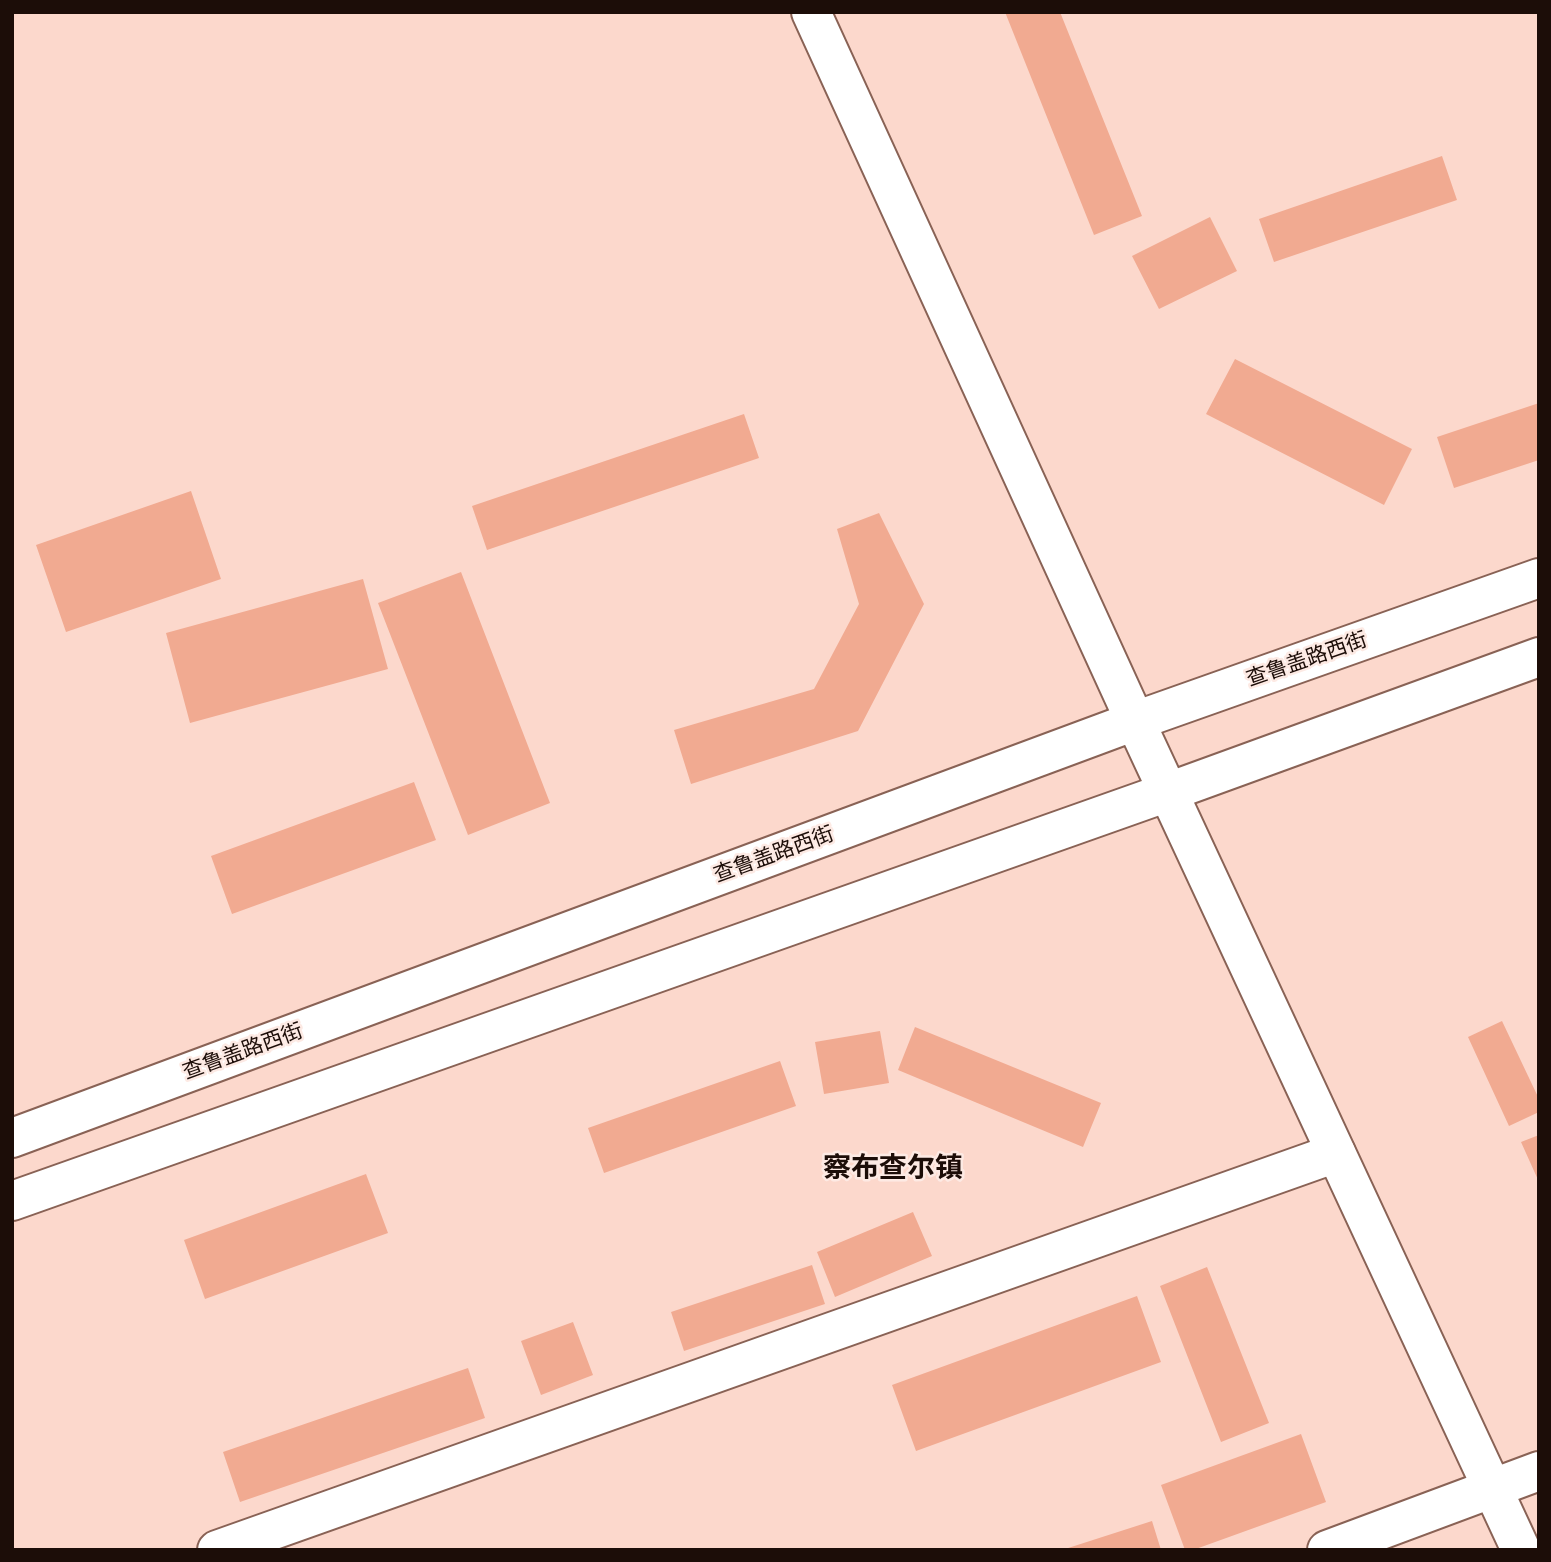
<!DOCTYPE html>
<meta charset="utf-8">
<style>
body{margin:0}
#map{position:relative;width:1551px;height:1562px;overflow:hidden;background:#fcd8cc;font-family:"Fira Sans Condensed",sans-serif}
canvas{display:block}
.frame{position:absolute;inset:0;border:14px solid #1c0d08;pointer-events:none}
</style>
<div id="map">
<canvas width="1551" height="1562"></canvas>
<div class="frame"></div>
</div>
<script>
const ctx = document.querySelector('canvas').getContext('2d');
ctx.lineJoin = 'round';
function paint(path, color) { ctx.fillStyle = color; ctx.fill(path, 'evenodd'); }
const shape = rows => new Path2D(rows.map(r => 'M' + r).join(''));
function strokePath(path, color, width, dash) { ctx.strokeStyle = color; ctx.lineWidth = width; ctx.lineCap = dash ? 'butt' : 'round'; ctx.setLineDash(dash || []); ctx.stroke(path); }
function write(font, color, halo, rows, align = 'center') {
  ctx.font = font + ' "Fira Sans Condensed","Noto Sans SC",sans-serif'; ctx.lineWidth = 5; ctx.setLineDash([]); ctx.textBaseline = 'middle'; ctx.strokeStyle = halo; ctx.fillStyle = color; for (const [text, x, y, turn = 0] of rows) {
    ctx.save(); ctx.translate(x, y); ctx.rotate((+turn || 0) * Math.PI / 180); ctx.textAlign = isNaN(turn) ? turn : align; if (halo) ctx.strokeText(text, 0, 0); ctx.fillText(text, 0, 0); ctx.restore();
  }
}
paint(shape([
 [1005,12,1060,12,1142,216,1094,235],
 [1442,156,1457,200,1274,262,1259,219],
 [1210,217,1237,271,1159,309,1132,256],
 [1235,359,1412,449,1384,505,1206,414],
 [1539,403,1539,460,1454,488,1437,437],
 [744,414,759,458,487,550,472,506],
 [191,491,221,579,66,632,36,545],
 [879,513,924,604,858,731,691,784,674,730,814,689,859,604,837,529],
 [461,572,550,803,468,835,378,603],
 [363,579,388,669,190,723,166,633],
 [414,782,436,840,232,914,211,856],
 [1502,1021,1539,1099,1539,1112,1509,1126,1468,1037],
 [915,1027,1101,1103,1083,1147,898,1070],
 [880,1031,889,1083,824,1094,815,1042],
 [780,1061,796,1106,604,1173,588,1128],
 [1539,1135,1539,1182,1521,1142],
 [366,1174,388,1233,205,1299,184,1240],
 [913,1212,932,1256,835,1297,817,1252],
 [812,1265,825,1304,684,1351,671,1312],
 [1207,1267,1269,1423,1221,1442,1160,1286],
 [1137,1296,1161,1362,916,1451,892,1385],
 [573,1322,593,1375,541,1395,521,1341],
 [468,1368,485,1418,240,1502,223,1452],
 [1301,1434,1326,1502,1193,1550,1185,1550,1161,1485],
 [1152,1521,1161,1550,1065,1550,1065,1549]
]), '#f1aa91');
const minor = shape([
 [217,1550,1336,1153],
 [1327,1550,1539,1471]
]);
const tertiary = shape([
 [12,1138,1135,721],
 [12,1201,1168,792]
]);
const secondary = shape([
 [811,12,1135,721,1521,1550],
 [1135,721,1539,578],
 [1168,792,1539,657]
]);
strokePath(minor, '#896255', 42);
strokePath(tertiary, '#896255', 42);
strokePath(secondary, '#896255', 42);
strokePath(minor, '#fff', 38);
strokePath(tertiary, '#fff', 38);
strokePath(secondary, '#fff', 38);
write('21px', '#1c0d08', '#fdeae4', [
 ["查鲁盖路西街",1307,660,-19],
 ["查鲁盖路西街",774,855,-20],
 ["查鲁盖路西街",243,1052,-20]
]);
write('bold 28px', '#1c0d08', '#fdeae4', [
 ["察布查尔镇",893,1169]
]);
</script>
